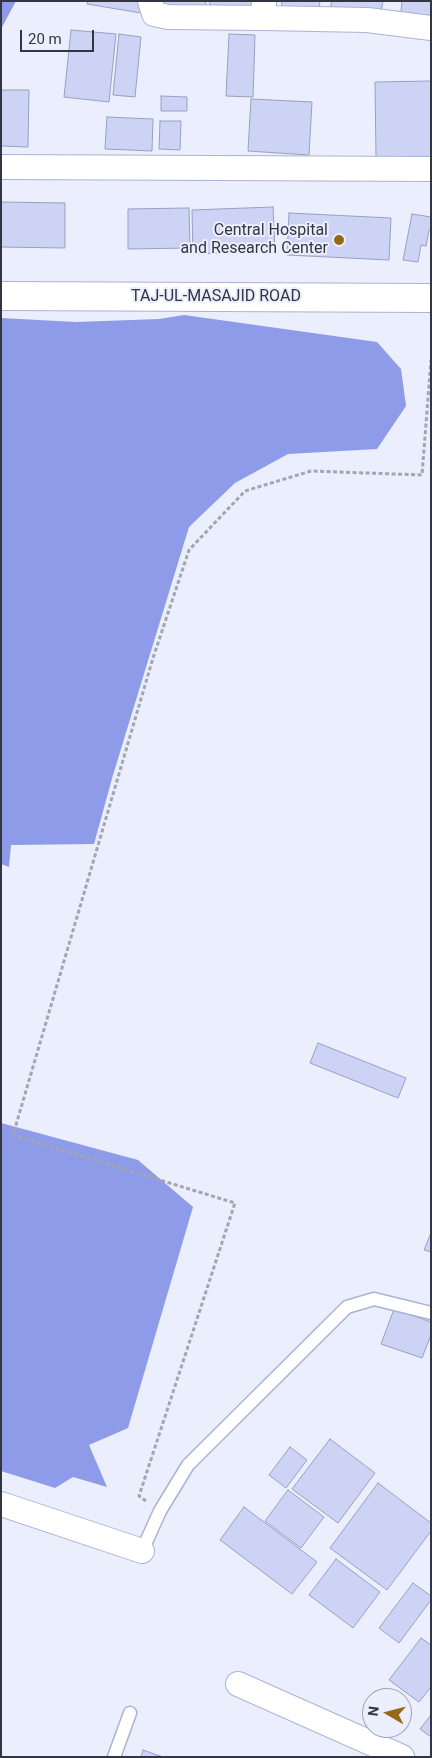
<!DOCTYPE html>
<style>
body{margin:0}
#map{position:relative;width:432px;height:1758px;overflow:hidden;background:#ebeefc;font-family:Roboto,sans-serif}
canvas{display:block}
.frame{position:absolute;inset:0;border:2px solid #333542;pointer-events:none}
.north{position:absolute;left:362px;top:1688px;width:50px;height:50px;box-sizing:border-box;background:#ebeefc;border:1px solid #a1a4b2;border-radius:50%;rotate:278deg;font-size:14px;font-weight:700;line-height:20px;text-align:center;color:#333542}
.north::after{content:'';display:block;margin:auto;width:18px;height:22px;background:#956915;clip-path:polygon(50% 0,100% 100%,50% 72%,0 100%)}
.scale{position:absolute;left:20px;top:30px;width:74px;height:22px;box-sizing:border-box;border:2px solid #333542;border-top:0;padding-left:6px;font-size:15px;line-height:18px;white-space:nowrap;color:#333542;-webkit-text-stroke:4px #ebeefc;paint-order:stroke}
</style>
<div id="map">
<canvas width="432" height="1758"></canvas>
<div class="frame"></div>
<div class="north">N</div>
<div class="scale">20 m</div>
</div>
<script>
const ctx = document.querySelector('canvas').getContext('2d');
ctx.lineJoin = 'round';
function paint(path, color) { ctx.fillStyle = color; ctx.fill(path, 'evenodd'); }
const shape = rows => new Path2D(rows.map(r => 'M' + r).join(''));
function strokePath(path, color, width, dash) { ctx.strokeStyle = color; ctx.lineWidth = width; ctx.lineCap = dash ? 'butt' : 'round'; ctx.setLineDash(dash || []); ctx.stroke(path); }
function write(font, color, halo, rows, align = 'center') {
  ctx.font = font + ' Roboto,sans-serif'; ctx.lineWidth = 4; ctx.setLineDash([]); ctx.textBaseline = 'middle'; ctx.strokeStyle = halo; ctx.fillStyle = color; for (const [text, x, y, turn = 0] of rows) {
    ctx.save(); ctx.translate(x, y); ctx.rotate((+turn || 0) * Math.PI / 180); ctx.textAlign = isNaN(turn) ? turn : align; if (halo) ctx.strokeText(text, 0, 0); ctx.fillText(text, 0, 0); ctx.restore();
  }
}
paint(shape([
 [1,1,16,1,1,29],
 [184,315,377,342,401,369,406,406,377,449,288,454,235,483,189,527,113,775,94,844,11,845,9,867,1,864,1,318,76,322,159,319],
 [1,1123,138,1160,193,1207,128,1428,89,1445,107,1487,73,1477,55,1488,1,1471]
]), '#8e9be8');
const building = shape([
 [88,1,143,1,141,13,87,4,88,1],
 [156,1,206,1,205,11,156,6,156,1],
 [210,1,257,1,256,15,209,10,210,1],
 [282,1,320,1,318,17,281,12,282,1],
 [332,1,383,1,380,17,330,9,332,1],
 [402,1,431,1,431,25,400,22,402,1],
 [71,30,116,34,109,102,64,97,71,30],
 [119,34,141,37,135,97,113,95,119,34],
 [229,34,255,35,253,97,226,96,229,34],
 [431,81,431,157,376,157,375,82,431,81],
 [1,90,29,90,28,147,1,146,1,90],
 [161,96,187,97,187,111,161,111,161,96],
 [251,99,312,102,309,155,248,151,251,99],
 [107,117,153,119,152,151,105,149,107,117],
 [160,121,181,121,180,150,159,149,160,121],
 [1,202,65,203,65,248,1,247,1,202],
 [273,207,275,251,193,254,192,210,273,207],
 [189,208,190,248,128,249,128,209,189,208],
 [289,213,391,218,389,260,287,255,289,213],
 [412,214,431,217,431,230,429,230,426,246,421,245,418,262,403,260,412,214],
 [318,1043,406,1078,398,1098,310,1063,318,1043],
 [431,1233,431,1252,424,1250,431,1233],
 [394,1309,431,1322,431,1335,422,1358,381,1344,394,1309],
 [330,1439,375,1473,338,1523,292,1489,330,1439],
 [290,1447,307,1460,286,1488,269,1475,290,1447],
 [378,1483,431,1523,431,1531,387,1590,330,1548,378,1483],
 [288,1490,324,1517,301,1548,265,1521,288,1490],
 [244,1507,317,1562,292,1594,220,1540,244,1507],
 [336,1559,380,1592,353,1628,309,1595,336,1559],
 [413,1583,431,1596,431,1600,399,1643,379,1628,413,1583],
 [421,1638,431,1645,431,1687,419,1702,389,1680,421,1638],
 [431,1715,431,1737,420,1729,431,1715],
 [143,1750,163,1757,141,1757,143,1750]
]);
paint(building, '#ccd3f5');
strokePath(building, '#99a0bf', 1);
const lane = shape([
 [142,1551,160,1511,188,1465,347,1307,374,1299,431,1313],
 [114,1757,130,1713]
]);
const street = shape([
 [150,1,154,14,168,17,263,18,264,3],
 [263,18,367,20,431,28],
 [1,167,431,169],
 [1,1504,142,1551],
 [238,1684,402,1757]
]);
const primary = shape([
 [1,296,431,298]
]);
strokePath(lane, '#acb2d3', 15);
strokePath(street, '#acb2d3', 26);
strokePath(primary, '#acb2d3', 30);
strokePath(shape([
 [146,1501,139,1496,235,1203,13,1135,153,658,189,550,245,491,311,471,422,475,431,360]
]), '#a3a5b3', 3, [4, 2.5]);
strokePath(lane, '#fff', 12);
strokePath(street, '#fff', 24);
strokePath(primary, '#fff', 28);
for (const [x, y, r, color] of [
 [339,240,6,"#956915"]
]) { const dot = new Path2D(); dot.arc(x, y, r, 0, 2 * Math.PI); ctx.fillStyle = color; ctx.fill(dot); strokePath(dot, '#ebeefc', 2); }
write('16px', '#333542', '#ebeefc', [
 ["Central Hospital",328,231],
 ["and Research Center",328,249]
], 'right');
write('16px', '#333542', '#ebeefc', [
 ["TAJ-UL-MASAJID ROAD",216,297]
]);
</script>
